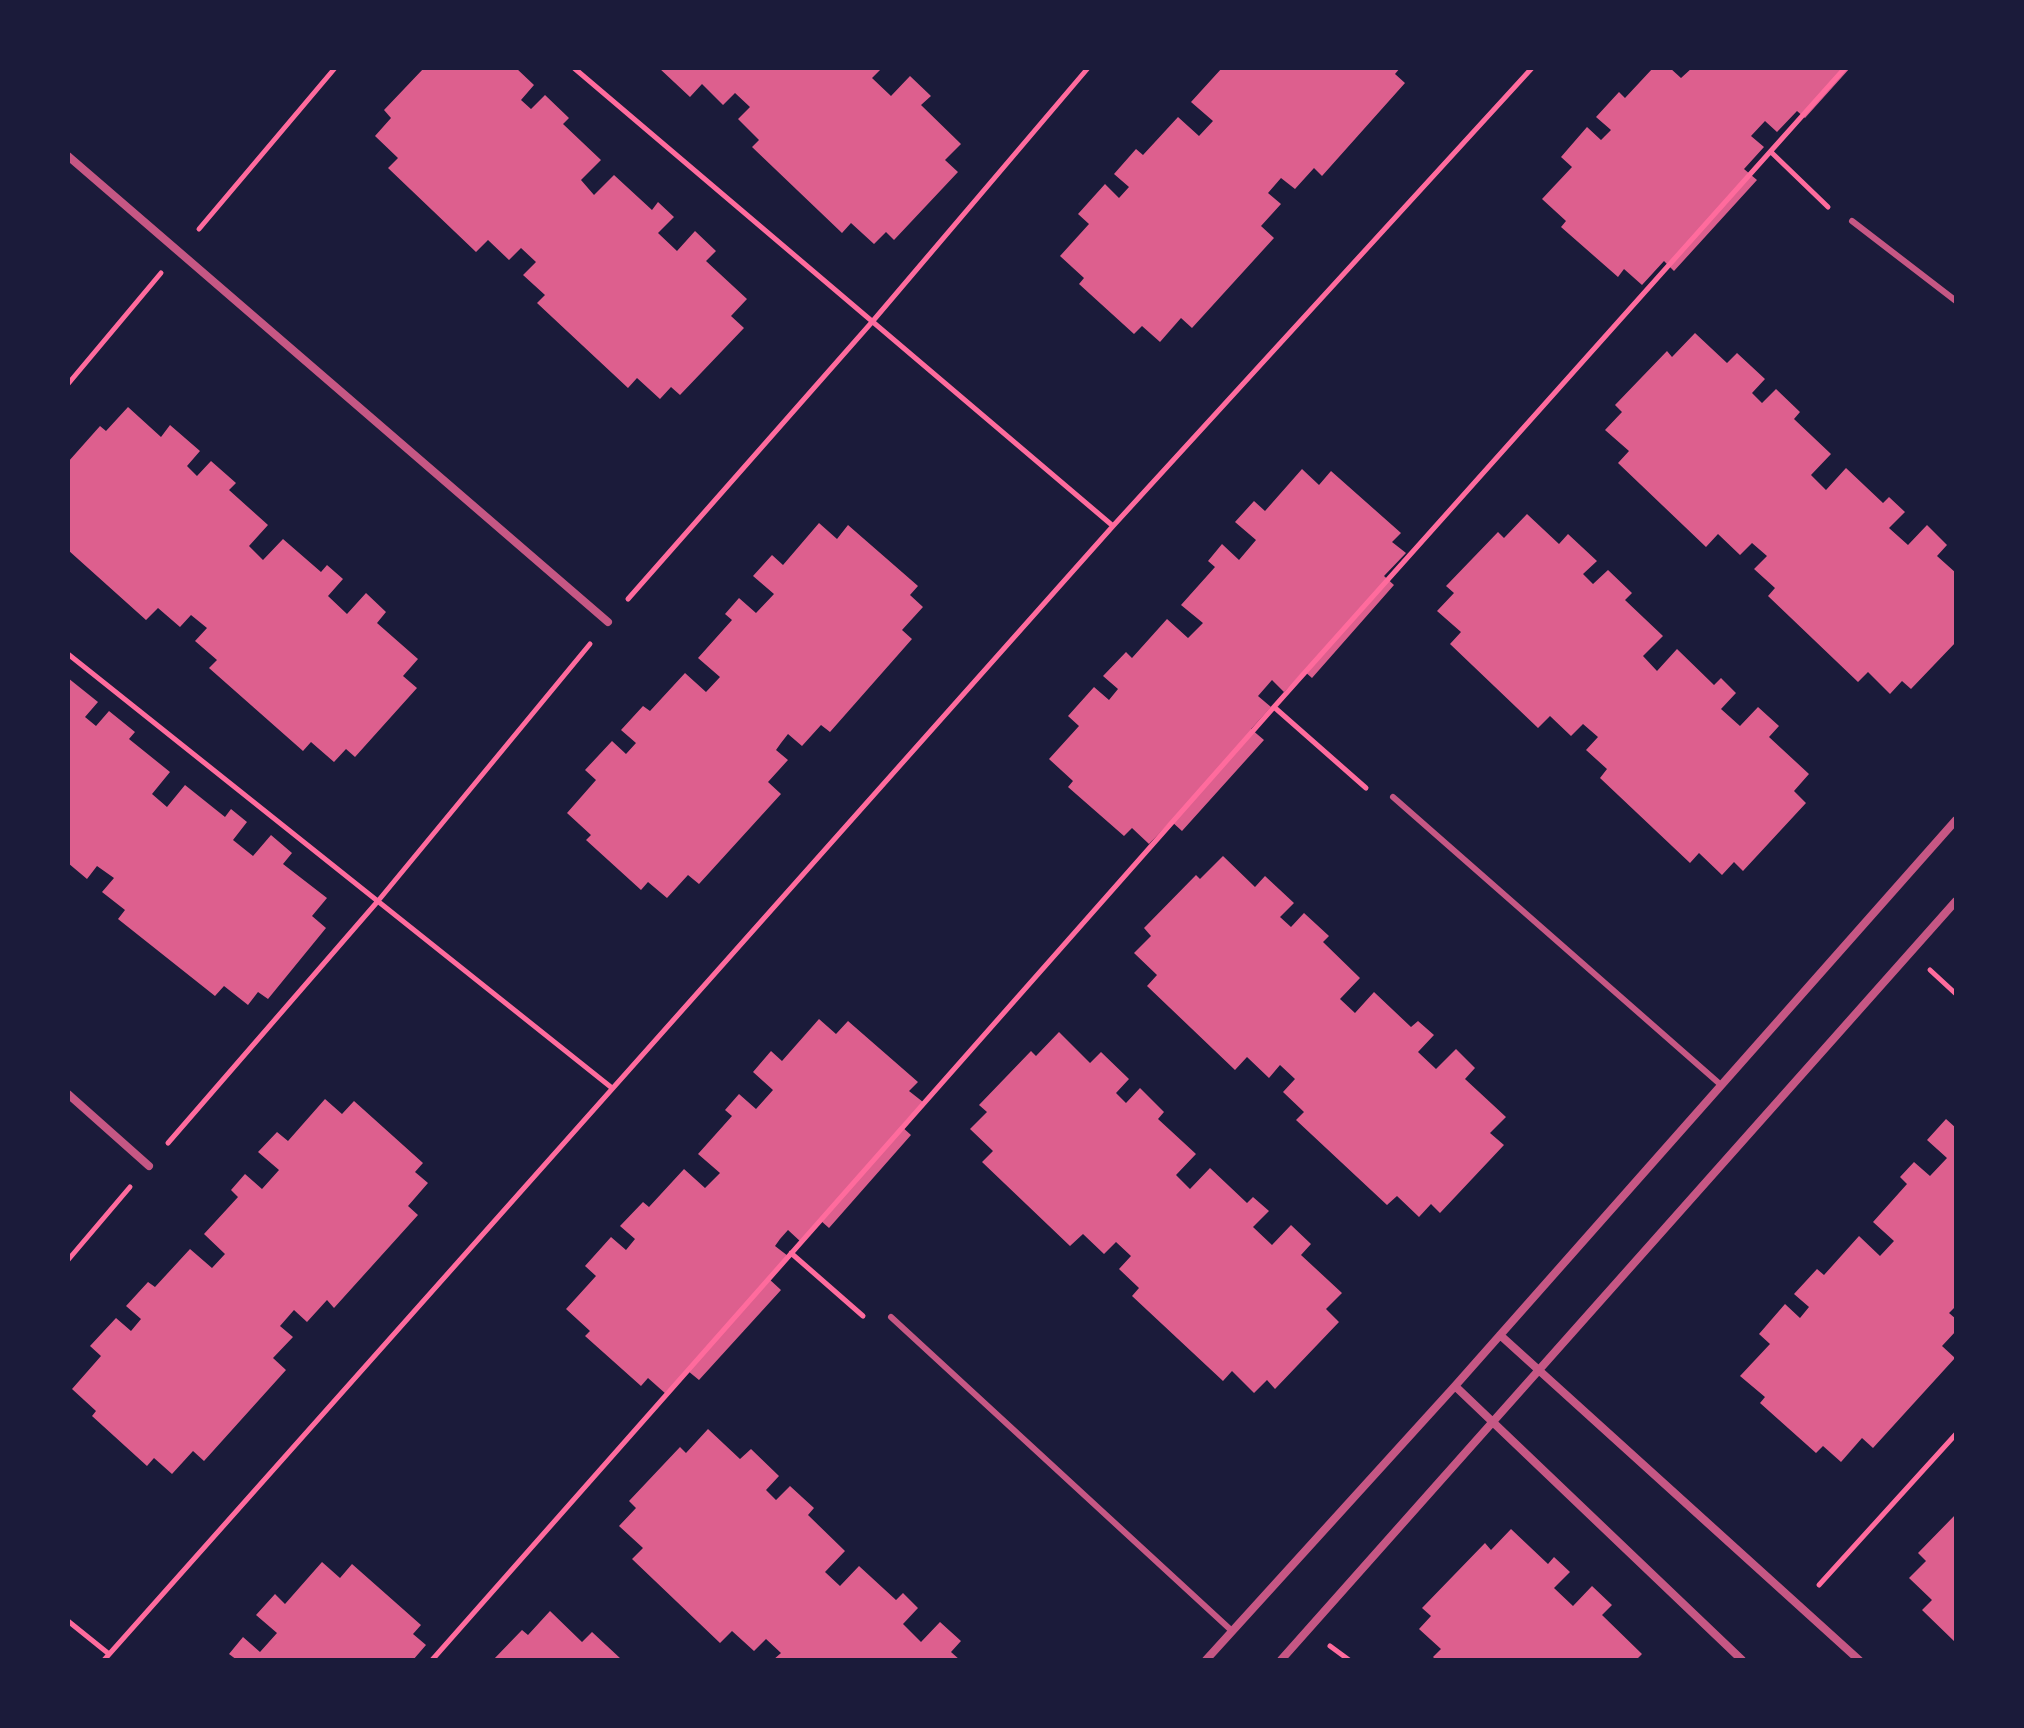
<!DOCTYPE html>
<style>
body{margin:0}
#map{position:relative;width:2024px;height:1728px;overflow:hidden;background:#1b1b3a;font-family:Quicksand,sans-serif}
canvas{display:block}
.frame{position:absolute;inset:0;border:70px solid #1b1b3a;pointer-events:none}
</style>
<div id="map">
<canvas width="2024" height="1728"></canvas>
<div class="frame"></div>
</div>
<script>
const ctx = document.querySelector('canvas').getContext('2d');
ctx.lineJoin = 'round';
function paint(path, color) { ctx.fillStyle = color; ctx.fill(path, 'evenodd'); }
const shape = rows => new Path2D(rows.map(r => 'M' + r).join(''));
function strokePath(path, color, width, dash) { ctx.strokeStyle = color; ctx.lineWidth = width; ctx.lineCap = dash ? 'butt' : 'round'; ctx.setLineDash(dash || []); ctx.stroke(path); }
paint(shape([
 [424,68,516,68,534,85,521,100,531,109,545,95,569,118,563,124,601,160,581,180,594,195,614,175,652,210,658,202,674,217,658,233,677,251,695,231,716,251,706,261,747,299,731,316,744,328,680,395,671,387,660,399,637,378,628,388,537,303,545,295,523,275,536,262,521,248,509,260,488,240,476,252,388,168,398,158,375,136,391,118,384,110],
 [659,68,882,68,872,78,891,96,910,76,931,96,921,105,961,144,945,160,958,172,894,240,886,232,874,244,851,223,842,233,752,147,759,140,738,119,750,107,735,93,723,105,702,84,690,97],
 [1222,68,1400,68,1395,74,1405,83,1322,176,1314,168,1295,189,1281,178,1268,193,1281,204,1261,226,1274,238,1192,328,1181,318,1160,342,1142,326,1134,334,1079,284,1084,278,1060,256,1089,224,1078,214,1105,184,1119,198,1129,187,1114,174,1136,149,1143,155,1178,117,1199,136,1213,121,1191,102],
 [1653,68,1670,68,1681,78,1692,68,1850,68,1805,118,1797,111,1777,132,1765,121,1751,136,1764,147,1744,169,1757,180,1674,271,1664,261,1642,285,1624,269,1618,277,1561,227,1566,221,1542,199,1572,167,1561,157,1587,127,1601,140,1611,130,1596,117,1619,92,1625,98],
 [1695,333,1727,363,1737,353,1765,379,1752,393,1762,403,1776,389,1800,412,1794,419,1831,454,1811,475,1826,490,1846,468,1883,503,1889,497,1905,512,1889,528,1908,545,1927,525,1947,545,1937,556,1956,573,1956,642,1911,689,1902,681,1890,694,1868,672,1858,682,1768,596,1775,588,1754,569,1767,556,1752,543,1740,555,1718,534,1706,547,1618,463,1629,451,1605,430,1622,412,1615,405,1667,351,1672,357],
 [128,407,161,437,170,425,200,451,187,466,197,476,211,461,236,483,229,490,268,525,249,546,263,560,283,539,321,572,327,565,343,579,328,596,347,614,366,593,386,612,377,623,418,659,403,676,417,688,355,757,346,749,334,762,311,742,303,751,209,668,217,660,195,641,207,628,191,615,180,627,158,608,146,620,68,550,68,462,100,426,106,431],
 [1302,469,1319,485,1331,471,1401,533,1392,542,1406,553,1384,576,1394,585,1312,678,1304,671,1284,692,1272,680,1258,696,1271,707,1251,729,1264,740,1182,831,1171,821,1149,844,1132,828,1124,836,1068,787,1073,781,1049,759,1079,726,1068,716,1094,687,1109,700,1118,689,1103,676,1126,652,1132,658,1167,619,1188,638,1203,623,1181,605,1215,567,1208,561,1222,544,1239,560,1256,540,1235,522,1254,501,1265,511],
 [1527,514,1559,544,1568,534,1597,561,1583,574,1593,584,1608,570,1632,593,1625,600,1663,636,1643,656,1657,671,1677,649,1714,685,1721,678,1736,693,1721,709,1740,726,1758,707,1779,726,1769,737,1809,774,1794,791,1806,803,1743,871,1734,862,1722,875,1699,853,1690,863,1600,778,1607,769,1586,750,1598,737,1583,724,1571,736,1550,716,1538,728,1450,644,1461,632,1437,611,1454,593,1446,586,1498,532,1504,538],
 [819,523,837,539,848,525,918,586,910,595,923,607,902,630,912,639,830,732,821,725,802,746,788,734,781,743,776,750,788,760,768,782,781,794,699,884,688,875,667,898,648,882,641,890,586,840,591,835,567,813,596,780,585,770,612,741,626,754,636,743,621,730,643,706,650,711,685,673,706,692,720,677,698,658,732,620,725,614,739,598,756,613,774,594,753,576,772,555,783,565],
 [68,678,98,702,85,717,96,726,109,711,135,732,129,739,170,772,152,794,167,807,185,785,225,817,231,809,247,822,233,840,253,856,271,835,292,853,283,864,327,898,312,916,326,928,268,999,258,992,248,1005,224,986,215,996,118,919,125,910,102,892,114,878,97,866,87,879,68,863],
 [1223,856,1255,887,1265,876,1294,903,1280,917,1291,927,1304,913,1329,936,1323,942,1360,978,1340,999,1355,1013,1374,992,1411,1027,1418,1021,1434,1035,1418,1052,1436,1069,1456,1049,1475,1068,1465,1079,1506,1117,1490,1133,1504,1145,1440,1213,1431,1204,1419,1217,1397,1196,1387,1205,1296,1120,1304,1112,1283,1092,1295,1079,1280,1065,1269,1078,1247,1057,1235,1070,1147,986,1157,975,1134,953,1151,936,1144,928,1196,875,1200,879],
 [819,1019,836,1034,848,1021,918,1082,909,1091,923,1102,901,1126,911,1135,829,1228,820,1220,801,1242,788,1230,780,1239,775,1246,788,1256,768,1278,781,1290,699,1380,688,1371,666,1394,648,1378,641,1386,585,1336,590,1331,566,1309,596,1276,585,1266,611,1237,626,1250,635,1239,620,1226,643,1202,649,1207,684,1169,705,1188,720,1173,698,1154,732,1116,725,1110,739,1094,756,1109,773,1090,753,1072,771,1051,782,1061],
 [1059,1032,1090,1063,1101,1052,1129,1079,1116,1093,1126,1103,1140,1088,1164,1112,1158,1119,1196,1154,1176,1175,1190,1189,1210,1168,1247,1203,1253,1197,1269,1211,1253,1227,1272,1245,1291,1225,1311,1244,1301,1255,1342,1293,1326,1309,1339,1322,1275,1389,1267,1380,1254,1393,1232,1371,1223,1381,1132,1296,1139,1288,1119,1269,1131,1256,1116,1242,1104,1254,1083,1234,1070,1246,982,1162,993,1151,970,1129,987,1112,979,1105,1031,1051,1036,1056],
 [325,1099,342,1114,354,1101,423,1163,415,1172,428,1183,408,1206,418,1215,334,1308,327,1300,307,1322,294,1310,280,1326,293,1337,273,1358,286,1370,204,1461,193,1451,172,1474,154,1458,147,1466,92,1416,96,1411,72,1389,101,1356,90,1346,116,1318,131,1331,141,1319,126,1306,148,1282,155,1287,190,1249,212,1268,225,1254,204,1234,238,1197,231,1190,245,1174,262,1189,279,1170,258,1152,277,1132,288,1141],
 [1946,1119,1956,1128,1956,1306,1949,1313,1956,1319,1956,1331,1942,1346,1955,1358,1873,1448,1862,1438,1841,1462,1823,1446,1816,1453,1760,1403,1765,1397,1740,1376,1770,1344,1759,1334,1785,1304,1800,1318,1809,1307,1794,1294,1817,1269,1824,1275,1859,1236,1880,1256,1894,1241,1873,1222,1907,1184,1900,1177,1914,1162,1930,1176,1947,1158,1927,1140],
 [708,1429,740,1459,751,1449,779,1476,766,1490,776,1500,790,1486,814,1508,808,1515,845,1551,825,1572,840,1586,859,1566,896,1600,903,1593,918,1608,903,1624,921,1642,940,1622,961,1641,951,1652,960,1660,773,1660,781,1653,766,1639,754,1651,732,1631,720,1643,632,1559,643,1548,619,1526,636,1508,629,1501,680,1447,686,1453],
 [1956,1514,1956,1643,1922,1610,1932,1600,1909,1578,1926,1561,1918,1553],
 [1511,1529,1548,1564,1554,1557,1570,1572,1554,1588,1573,1606,1592,1586,1612,1605,1602,1615,1642,1654,1636,1660,1436,1660,1433,1657,1441,1649,1419,1629,1431,1616,1422,1608,1485,1543,1491,1550],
 [322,1562,340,1578,352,1564,421,1625,413,1634,426,1645,413,1660,237,1660,229,1654,243,1637,260,1652,277,1633,256,1615,275,1594,285,1604],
 [550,1611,582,1642,592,1632,621,1659,493,1660,522,1630,528,1635]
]), '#dd5f8e');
strokePath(shape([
 [574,68,1113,526],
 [1771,152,1828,207],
 [199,229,335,68],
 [68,384,161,273],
 [628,599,872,322,1088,68],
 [68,654,612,1088],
 [1274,707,1366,788],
 [1930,970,1956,994],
 [168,1143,378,901,590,644],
 [791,1253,863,1316],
 [68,1260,130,1187],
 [1819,1585,1956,1434],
 [68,1621,109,1654],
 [1330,1646,1349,1660],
 [104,1660,1113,526,1532,68],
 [432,1660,1274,707,1845,68]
]), '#ff6b9d', 5);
strokePath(shape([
 [1852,221,1956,301],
 [1393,797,1721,1085],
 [891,1317,1232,1631]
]), '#c65784', 6);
strokePath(shape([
 [68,156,608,622],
 [68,1094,149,1166],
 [1500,1335,1859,1660],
 [1455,1386,1742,1660],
 [1206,1660,1455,1386,1956,820],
 [1281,1660,1956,901]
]), '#c65784', 8);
</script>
